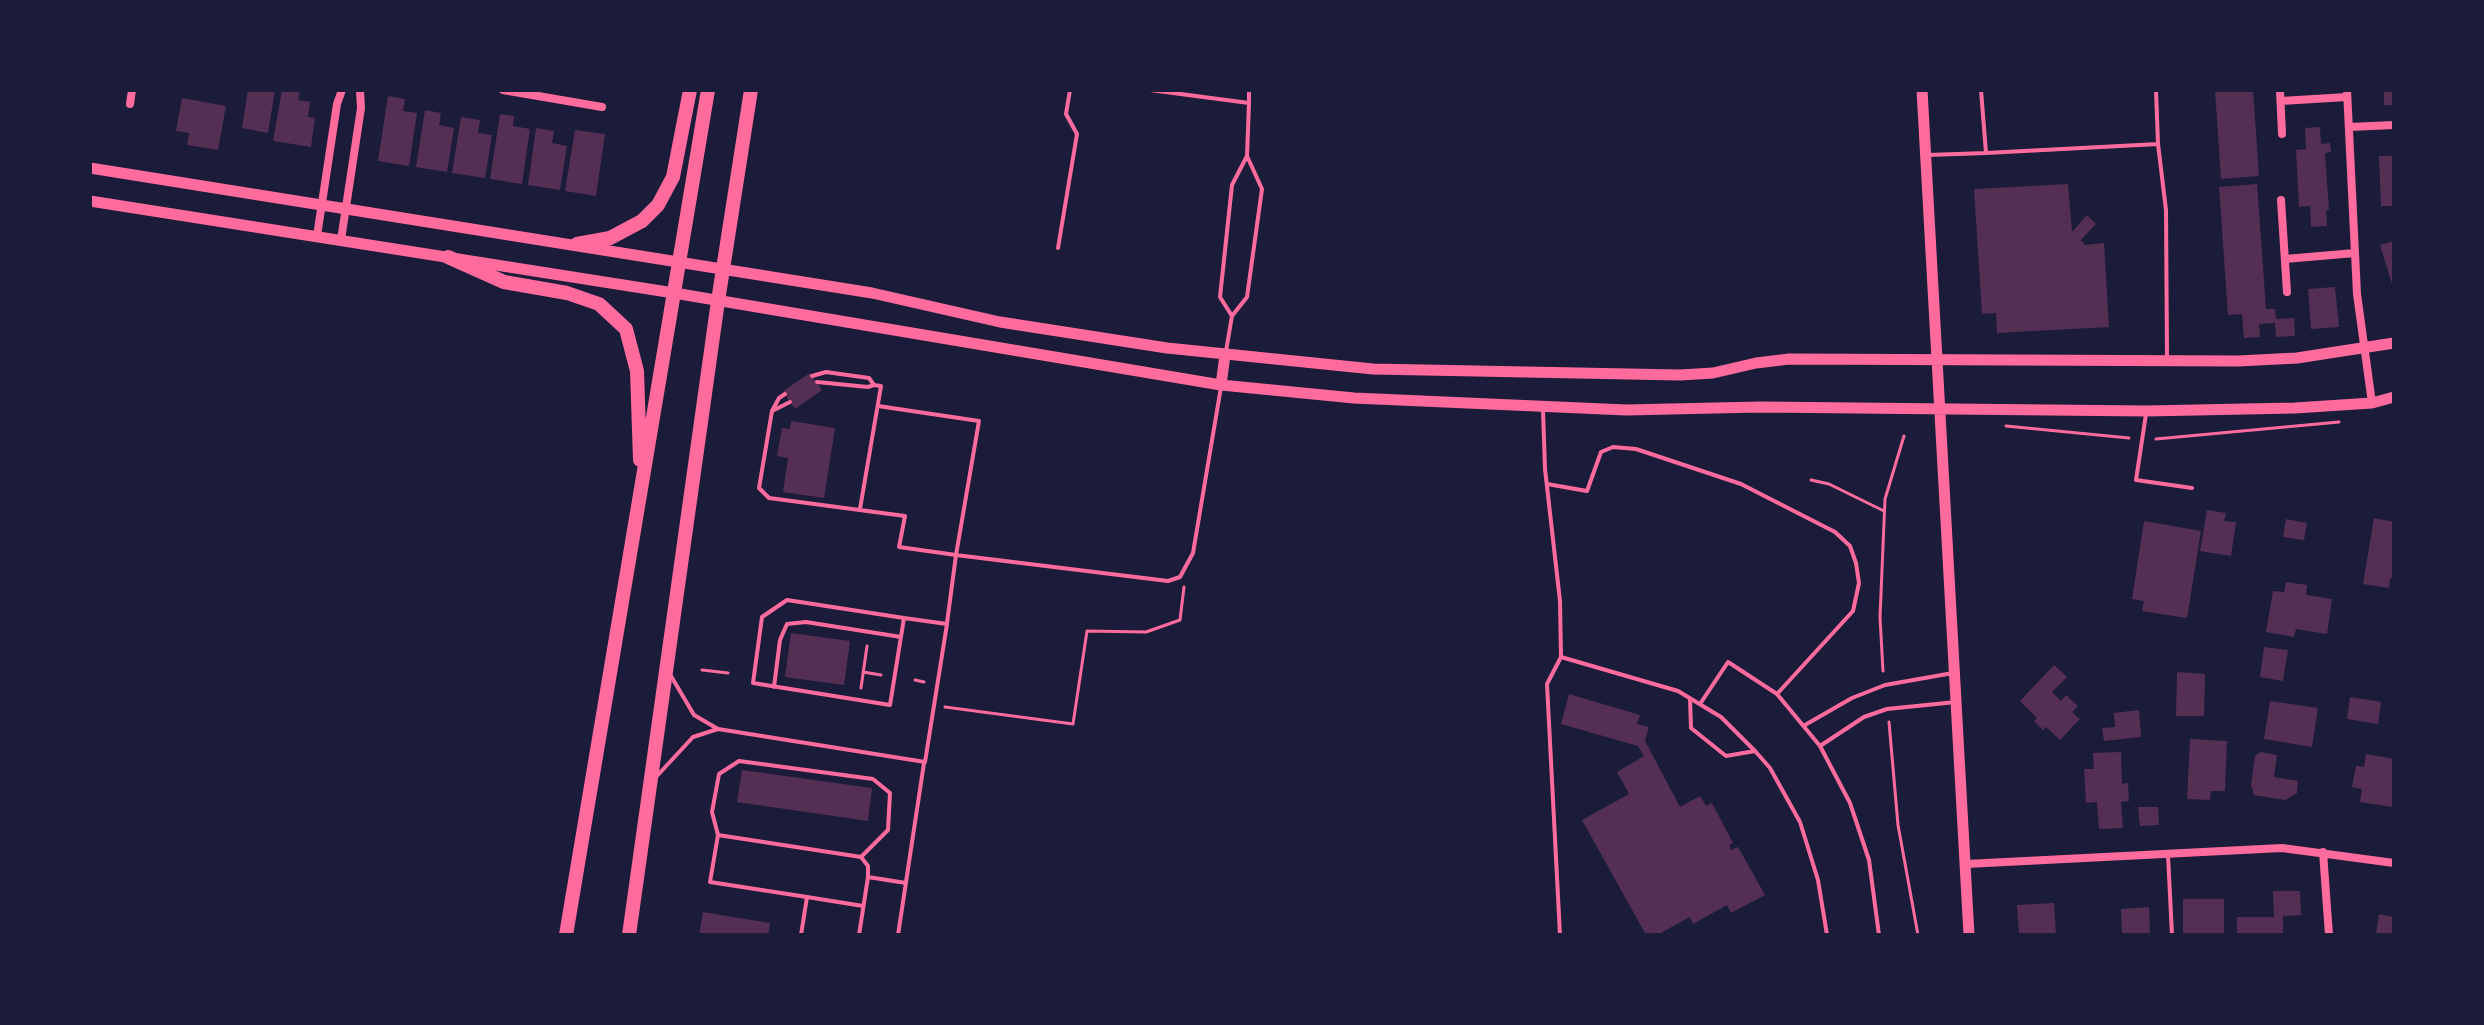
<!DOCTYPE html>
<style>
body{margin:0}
#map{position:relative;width:2484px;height:1025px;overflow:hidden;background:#1b1b3a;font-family:Overpass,sans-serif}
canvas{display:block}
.frame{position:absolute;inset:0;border:92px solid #1b1b3a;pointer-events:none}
</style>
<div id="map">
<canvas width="2484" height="1025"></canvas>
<div class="frame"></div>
</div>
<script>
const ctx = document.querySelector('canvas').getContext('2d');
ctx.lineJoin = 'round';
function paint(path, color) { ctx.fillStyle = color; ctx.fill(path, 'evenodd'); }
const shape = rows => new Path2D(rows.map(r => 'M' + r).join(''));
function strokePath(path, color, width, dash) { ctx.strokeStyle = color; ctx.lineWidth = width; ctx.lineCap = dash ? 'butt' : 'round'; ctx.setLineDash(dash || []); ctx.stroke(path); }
paint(shape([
 [248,90,275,90,268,133,242,128],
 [282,90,300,90,298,100,310,102,308,117,315,118,311,147,273,141],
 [2215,90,2253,90,2259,176,2221,179],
 [2384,90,2394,90,2394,105,2384,105],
 [388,96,405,99,403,111,417,113,409,166,378,161],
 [182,98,226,106,218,150,187,145,189,133,176,131],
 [425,110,441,113,439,125,454,128,447,172,416,167],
 [500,114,514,116,513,126,530,129,522,184,490,179],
 [461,117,480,120,478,133,492,135,485,178,452,173],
 [2320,127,2321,144,2330,143,2331,152,2325,153,2329,210,2326,210,2327,226,2311,227,2310,206,2299,207,2296,150,2306,149,2305,128],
 [536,128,554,131,552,143,567,146,560,190,528,185],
 [575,130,605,134,596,196,565,191],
 [2379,156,2394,156,2394,206,2381,206],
 [2068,184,2072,232,2087,215,2096,224,2081,240,2085,245,2104,243,2109,327,1997,333,1996,313,1982,314,1974,189],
 [2257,184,2266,309,2275,309,2276,319,2294,318,2295,336,2276,337,2275,323,2259,324,2260,337,2244,338,2242,314,2228,315,2219,187],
 [2394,241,2394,287,2393,287,2380,245],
 [2335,287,2339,327,2311,329,2308,289],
 [810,373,822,390,795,409,783,391],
 [791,421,835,428,824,498,783,492,788,458,777,456,782,428,790,429],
 [2207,510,2226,513,2224,521,2236,522,2231,556,2200,551],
 [2374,518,2394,522,2394,578,2390,578,2389,588,2363,584],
 [2286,519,2307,523,2304,540,2283,537],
 [2144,521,2201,531,2187,618,2142,611,2144,601,2132,599],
 [2286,582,2307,585,2306,595,2332,599,2327,634,2296,629,2294,637,2266,632,2273,591,2284,592],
 [791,633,850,641,844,685,785,677],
 [2264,647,2288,650,2283,681,2260,677],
 [2054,665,2067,677,2052,692,2061,701,2066,695,2078,706,2072,712,2080,719,2060,740,2046,727,2043,730,2034,721,2037,718,2020,701],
 [2177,672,2205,674,2204,716,2176,716],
 [1569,694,1640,715,1637,724,1649,727,1645,741,1680,807,1700,796,1706,806,1712,803,1733,843,1729,845,1731,850,1738,847,1765,895,1731,913,1727,905,1693,924,1690,917,1657,935,1646,935,1582,820,1629,794,1617,772,1644,756,1638,746,1561,724],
 [2350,697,2381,702,2378,724,2347,719],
 [2270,701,2318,708,2312,747,2264,739],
 [2139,710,2141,737,2104,741,2102,728,2115,727,2114,713],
 [2190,739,2227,741,2225,791,2211,791,2210,800,2187,799],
 [2121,752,2122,784,2128,783,2129,801,2121,802,2123,828,2099,829,2097,802,2086,803,2084,769,2094,769,2093,753],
 [2260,752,2277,755,2274,777,2298,781,2297,793,2285,800,2254,795,2251,784,2255,756],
 [2366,754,2394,759,2392,807,2360,802,2362,789,2352,787,2356,766,2364,767],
 [742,770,872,788,868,821,737,802],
 [2138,807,2158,807,2159,825,2140,826],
 [2273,891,2300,891,2301,915,2283,916,2283,935,2237,935,2237,917,2274,917],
 [2183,899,2224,899,2224,933,2183,934],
 [2054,903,2056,935,2019,935,2017,905],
 [2149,907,2150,935,2122,935,2121,909],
 [703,912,770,923,768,935,699,935],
 [2379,914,2394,917,2394,935,2376,935]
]), '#542f53');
strokePath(shape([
 [2006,426,2129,438],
 [2156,439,2339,422],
 [1811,480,1829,484,1884,511],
 [702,670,728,673],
 [1883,671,1880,617,1885,499,1904,436],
 [863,672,881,675],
 [915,680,924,682],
 [861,688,867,646],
 [945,707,1073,724,1087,631,1146,632,1180,620,1184,587],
 [1889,722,1898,825,1918,935]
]), '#ff6b9d', 3);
strokePath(shape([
 [1150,90,1249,103,1249,90],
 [2156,90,2158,144,2166,210,2167,357],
 [1986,153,2158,144],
 [1928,155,1986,153,1981,90],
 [1058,248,1077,134,1066,114,1070,90],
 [1232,316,1220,297,1232,185,1247,156],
 [1226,351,1232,316,1247,297,1262,189,1247,156,1249,103],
 [812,376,826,372,869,378,874,385,881,386,860,509],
 [817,382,868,387,874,385],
 [790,402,772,411,759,488,769,498,905,516,899,547,956,555,979,421,878,406],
 [1543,410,1545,469,1560,601,1561,657,1547,684,1560,935],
 [772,411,779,398,785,394],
 [2146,414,2136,480,2192,488],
 [1547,484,1587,491,1601,452,1613,447,1636,449,1741,484,1835,532,1850,546,1856,563,1859,583,1853,611,1777,694],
 [947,623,956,555,1168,581,1180,577,1193,553,1221,387],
 [1561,657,1678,691,1721,717,1755,751,1770,768,1800,822,1818,880,1827,935],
 [774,687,780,640,787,624,806,622,901,637],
 [1690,698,1691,728,1726,756,1755,751],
 [1700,704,1728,662,1777,694,1820,746,1850,803,1869,860,1879,935],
 [1805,725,1852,698,1885,685,1953,673],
 [718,729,925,762,947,624,904,618,787,600,762,617,753,683,890,705,904,618],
 [1820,746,1864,717,1887,709,1956,702],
 [656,777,693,737,718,729,694,715,671,676],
 [718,835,712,812,719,774,739,761,873,779,890,793,888,830,861,857],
 [2168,855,2172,935],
 [807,897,710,882,718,835,861,857,868,866,868,877],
 [801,935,807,897,863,906],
 [859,935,868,877,906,883],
 [898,935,924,763]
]), '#ff6b9d', 4);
strokePath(shape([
 [503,90,602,107],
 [2280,90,2282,134],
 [2347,90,2357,294,2372,403],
 [2281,101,2347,97],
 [130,104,132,90],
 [2349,127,2394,125],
 [2281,200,2287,292],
 [317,236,337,104,342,90],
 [341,240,361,108,360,90],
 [2285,259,2355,253],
 [2323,852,2329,935],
 [1966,864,2282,848,2394,863]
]), '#ff6b9d', 8);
strokePath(shape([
 [1922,90,1969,935],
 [90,168,872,293,1000,322,1167,348,1373,369,1680,375,1713,373,1756,363,1789,359,2238,361,2297,358,2394,343],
 [90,201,674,293,1221,385,1354,398,1626,410,1760,407,2146,411,2295,408,2372,403,2394,397],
 [1221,385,1225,355]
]), '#ff6b9d', 11);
strokePath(shape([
 [577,244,610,238,642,221,658,205,673,177,690,90],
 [448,257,504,282,567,293,599,304,626,329,637,371,640,460],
 [566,935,708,90],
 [629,935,718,301,751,90]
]), '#ff6b9d', 14);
</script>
